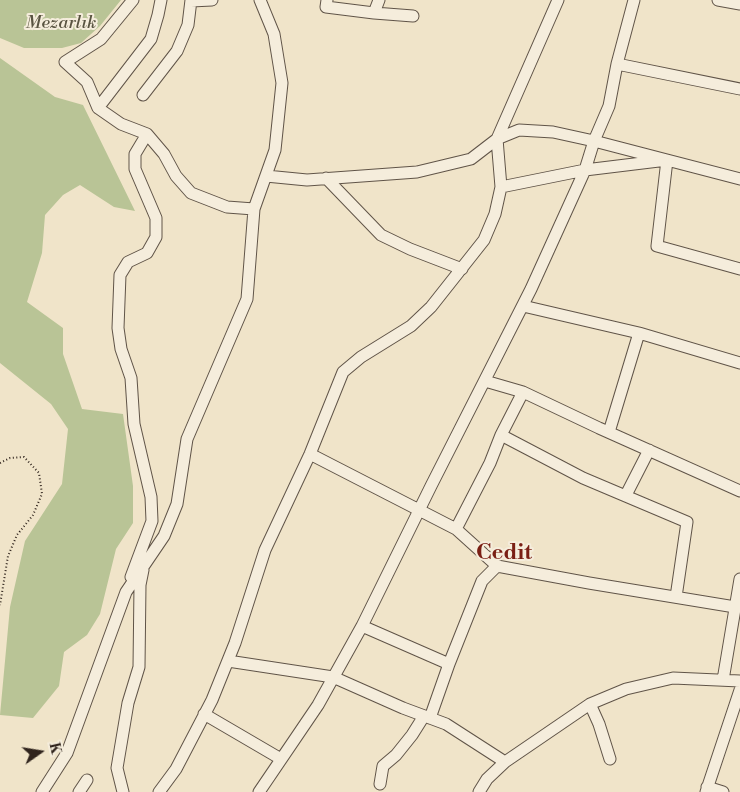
<!DOCTYPE html>
<meta charset="utf-8">
<style>
body{margin:0}
#map{position:relative;width:740px;height:792px;overflow:hidden;background:#f0e4c9;font-family:"Libre Bodoni",serif}
canvas{display:block}
.north{position:absolute;left:15px;top:727px;width:50px;height:50px;-webkit-text-stroke:4px #f5eddc;paint-order:stroke;rotate:77deg;font-size:14px;font-weight:700;line-height:20px;text-align:center;color:#30241d}
.north::after{content:'';display:block;margin:auto;width:18px;height:22px;background:#30241d;clip-path:polygon(50% 0,100% 100%,50% 72%,0 100%)}
</style>
<div id="map">
<canvas width="740" height="792"></canvas>
<div class="north">K</div>
</div>
<script>
const ctx = document.querySelector('canvas').getContext('2d');
ctx.lineJoin = 'round';
function paint(path, color) { ctx.fillStyle = color; ctx.fill(path, 'evenodd'); }
const shape = rows => new Path2D(rows.map(r => 'M' + r).join(''));
function strokePath(path, color, width, dash) { ctx.strokeStyle = color; ctx.lineWidth = width; ctx.lineCap = dash ? 'butt' : 'round'; ctx.setLineDash(dash || []); ctx.stroke(path); }
function write(font, color, halo, rows, align = 'center') {
  ctx.font = font + ' "Libre Bodoni",serif'; ctx.lineWidth = 4; ctx.setLineDash([]); ctx.textBaseline = 'middle'; ctx.strokeStyle = halo; ctx.fillStyle = color; for (const [text, x, y, turn = 0] of rows) {
    ctx.save(); ctx.translate(x, y); ctx.rotate((+turn || 0) * Math.PI / 180); ctx.textAlign = isNaN(turn) ? turn : align; if (halo) ctx.strokeText(text, 0, 0); ctx.fillText(text, 0, 0); ctx.restore();
  }
}
paint(shape([
 [0,0,121,0,100,26,81,43,62,48,24,48,0,38],
 [0,58,55,97,83,105,135,211,114,207,80,185,63,195,45,215,42,253,27,302,63,328,63,354,82,409,123,414,133,486,133,523,116,549,100,614,87,635,64,652,59,686,33,718,0,715,10,607,25,541,62,484,68,429,51,404,0,363]
]), '#b9c496');
const minor = shape([
 [133,0,101,39,65,62,87,82,98,108,121,124,147,134,164,154,176,176,191,193,227,207,254,209],
 [327,0,326,7,374,13,413,16],
 [718,0,740,4],
 [191,1,212,0],
 [374,13,379,0],
 [617,64,740,89],
 [143,95,177,51,188,25,191,0],
 [98,108,151,39,158,15,161,0],
 [266,176,307,180,417,172,471,159,497,139,558,0],
 [326,178,381,235,410,249,462,269],
 [501,187,585,170,667,160,740,179],
 [523,306,639,333,740,363],
 [485,381,523,392,599,428,740,491],
 [609,432,639,333],
 [501,435,583,478,687,522,676,597],
 [310,454,456,529,497,566,589,583,735,607],
 [626,495,649,450],
 [456,529,490,463,501,435,523,392],
 [131,577,152,521,151,497,134,424,131,378,121,349,118,328,120,275,128,262,147,253,156,237,156,218,135,169,135,154,147,134],
 [362,626,449,664],
 [228,661,333,677,403,708,446,724,505,762],
 [723,680,740,579],
 [590,704,599,724,610,759],
 [204,714,281,759],
 [430,718,449,664,482,581,497,566],
 [380,784,383,766,396,755,412,735,424,716],
 [707,787,723,792],
 [42,792,67,753,126,592,164,536,177,504,187,439,247,299,254,209,275,150,282,83,274,34,260,0],
 [79,792,87,780],
 [123,792,117,768,128,703,139,667,140,585,143,570],
 [159,792,176,769,212,700,235,643,265,550,310,454,343,372,361,357,411,326,431,307,484,240,495,214,501,187,497,139,519,130,553,132,594,141,667,160,657,246,740,269],
 [259,792,318,705,362,626,431,486,531,289,585,170,594,141,609,106,617,64,634,0],
 [479,792,487,779,505,762,590,704,626,689,673,678,740,681],
 [706,792,740,690]
]);
strokePath(minor, '#605448', 13);
strokePath(shape([
 [0,463,10,458,24,457,39,473,42,494,33,515,17,535,8,556,0,605]
]), '#30241d', 2, [1, 2.5]);
strokePath(minor, '#f5eddc', 11);
write('italic 18px', '#595441', '#f5eddc', [
 ["Mezarlık",61,24]
]);
write('bold 22px', '#7a1f14', '#f5eddc', [
 ["Cedit",504,554]
]);
</script>
